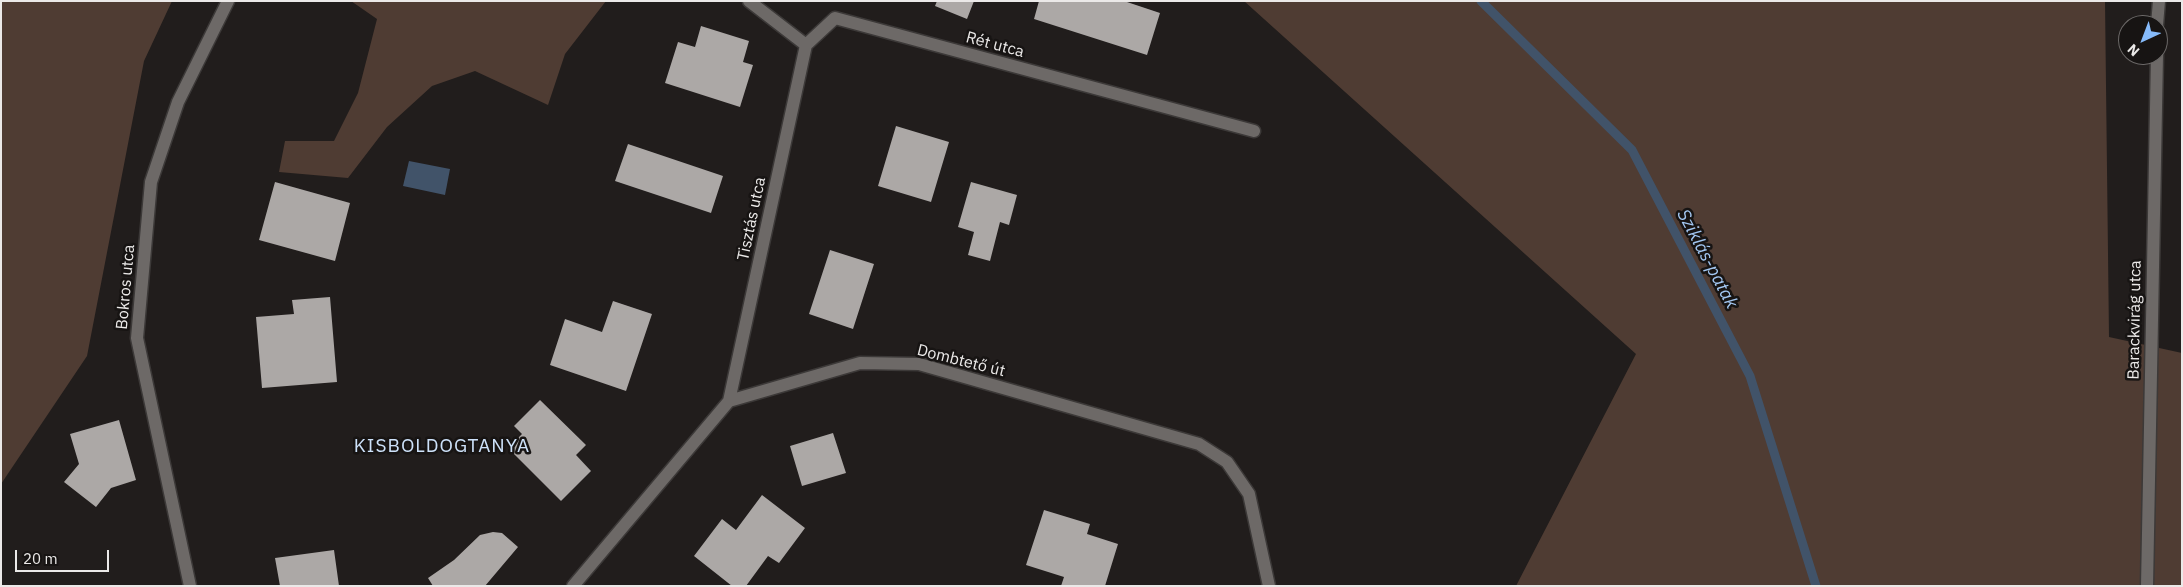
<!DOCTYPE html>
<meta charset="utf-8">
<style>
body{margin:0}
#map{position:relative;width:2183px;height:587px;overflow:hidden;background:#211d1c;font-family:"IBM Plex Sans",sans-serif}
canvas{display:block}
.frame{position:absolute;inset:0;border:2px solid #ebe9e8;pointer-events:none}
.north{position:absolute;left:2118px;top:15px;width:50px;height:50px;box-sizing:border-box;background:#171413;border:1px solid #6c6968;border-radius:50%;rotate:223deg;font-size:14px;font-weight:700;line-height:20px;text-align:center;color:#ebe9e8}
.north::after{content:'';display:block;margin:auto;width:18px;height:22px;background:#86bbfb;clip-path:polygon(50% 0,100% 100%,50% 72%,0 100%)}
.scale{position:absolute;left:15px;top:550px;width:94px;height:22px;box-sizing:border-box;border:2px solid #ebe9e8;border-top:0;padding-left:6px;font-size:15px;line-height:18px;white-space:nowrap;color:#ebe9e8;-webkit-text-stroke:4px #171413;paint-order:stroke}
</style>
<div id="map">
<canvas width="2183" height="587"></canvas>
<div class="frame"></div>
<div class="north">N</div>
<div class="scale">20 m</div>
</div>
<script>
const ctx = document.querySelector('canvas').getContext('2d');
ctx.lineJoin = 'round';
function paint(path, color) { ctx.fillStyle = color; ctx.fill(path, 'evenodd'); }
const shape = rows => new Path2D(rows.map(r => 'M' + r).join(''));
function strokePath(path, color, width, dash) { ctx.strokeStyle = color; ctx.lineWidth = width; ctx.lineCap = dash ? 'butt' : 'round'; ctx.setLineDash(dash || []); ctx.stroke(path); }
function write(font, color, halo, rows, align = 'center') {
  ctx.font = font + ' "IBM Plex Sans",sans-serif'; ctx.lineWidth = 5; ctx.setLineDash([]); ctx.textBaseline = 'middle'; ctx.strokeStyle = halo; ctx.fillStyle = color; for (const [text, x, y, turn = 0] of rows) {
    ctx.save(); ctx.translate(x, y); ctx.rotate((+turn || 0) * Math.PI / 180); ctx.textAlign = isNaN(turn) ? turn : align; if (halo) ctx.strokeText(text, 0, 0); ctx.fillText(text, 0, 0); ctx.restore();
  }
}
paint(shape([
 [1,1,172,1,144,61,87,356,1,484],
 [351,1,606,1,565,54,548,105,475,71,432,86,387,127,348,178,279,172,285,141,334,141,358,93,377,19],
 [1244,1,2105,1,2109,337,2182,353,2182,586,1516,586,1636,354]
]), '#4f3c33');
paint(shape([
 [409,161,450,169,445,195,403,186]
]), '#415369');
strokePath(shape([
 [1481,1,1632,150,1750,376,1816,586]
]), '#415369', 9);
paint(shape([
 [937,1,974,1,967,19,935,6],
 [1039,1,1124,1,1160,13,1147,55,1034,19],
 [701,26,749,41,743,62,753,65,740,107,665,83,678,42,695,47],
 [896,126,949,142,931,202,878,186],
 [628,144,723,176,711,213,615,181],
 [275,182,350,203,335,261,259,240],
 [971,182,1017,195,1009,225,1000,222,990,261,968,255,974,232,958,227],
 [830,250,874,264,853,329,809,314],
 [330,297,337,382,262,388,256,317,294,314,292,300],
 [613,301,652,314,626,391,550,365,565,319,602,332],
 [540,400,586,445,576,455,591,471,561,501,508,448,522,434,514,426],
 [119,420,136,480,111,488,96,507,64,482,79,464,70,434],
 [833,433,846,473,802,486,790,446],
 [762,495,805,528,779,563,768,556,746,586,732,586,694,556,722,519,736,530],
 [1044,510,1090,524,1087,534,1118,544,1105,586,1061,586,1064,577,1026,565],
 [493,532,502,533,518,547,485,586,433,586,428,578,454,560,480,535],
 [334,550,339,586,280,586,275,558]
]), '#aca8a6');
const street = shape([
 [749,1,806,45],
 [2157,25,2159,1],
 [806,45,835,18,1254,131],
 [729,401,806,45],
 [190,586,137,338,151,182,178,102,228,1],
 [573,586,729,401,860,363,919,364,1199,444,1227,462,1249,494,1269,586],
 [2147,586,2157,55]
]);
strokePath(street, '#3c3938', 15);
strokePath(street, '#6d6967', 12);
write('16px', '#ebe9e8', '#171413', [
 ["Rét utca",995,45,15],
 ["Tisztás utca",752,219,-78],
 ["Bokros utca",126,287,-85],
 ["Barackvirág utca",2135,320,-89],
 ["Dombtető út",961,361,14]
]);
write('italic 18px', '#a3c7f2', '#171413', [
 ["Sziklás-patak",1707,259,62]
]);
ctx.letterSpacing = '1px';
write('19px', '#cee2fa', '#171413', [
 ["KISBOLDOGTANYA",442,447]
]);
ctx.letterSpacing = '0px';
</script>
